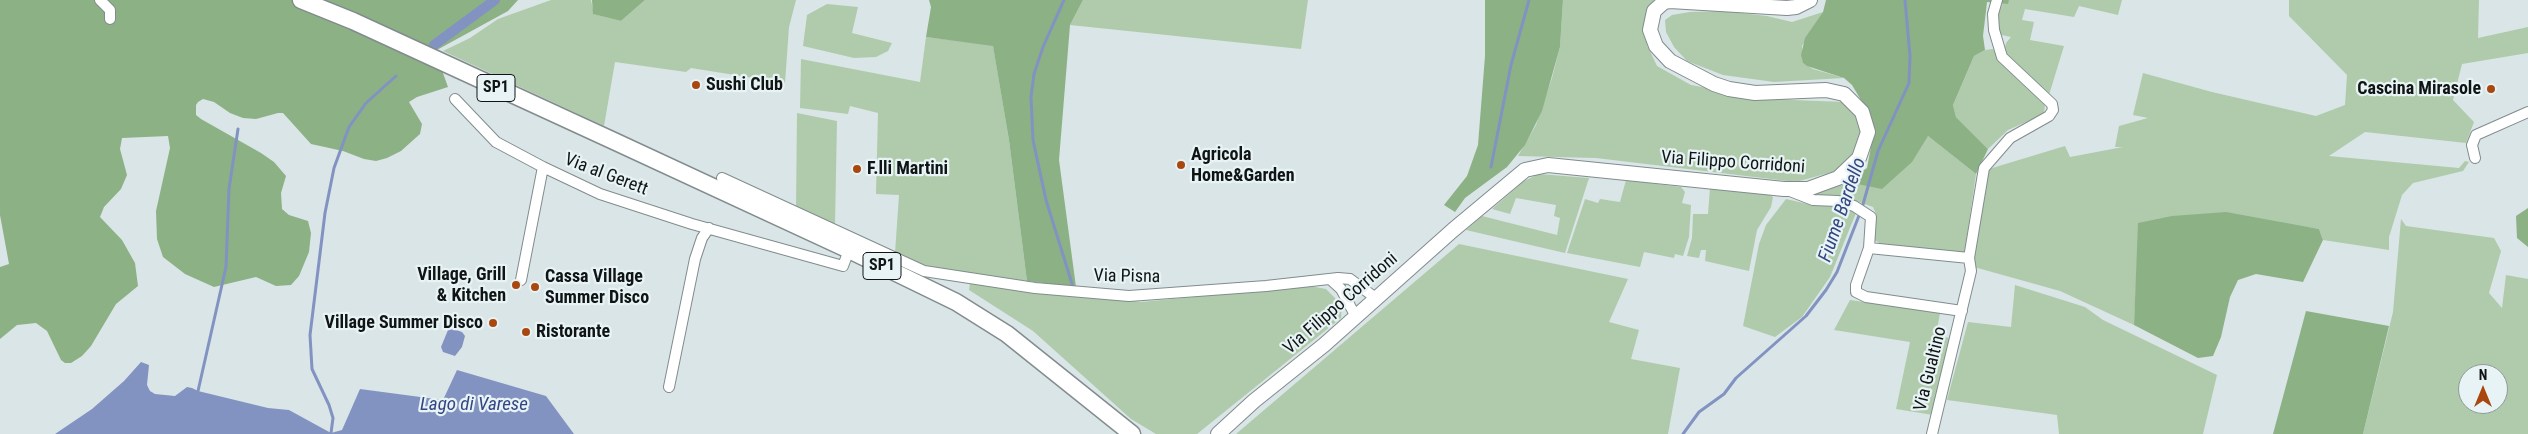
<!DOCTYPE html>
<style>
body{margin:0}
#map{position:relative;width:2528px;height:434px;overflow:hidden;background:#dae5e7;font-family:"Roboto Condensed",sans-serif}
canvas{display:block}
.north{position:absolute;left:2458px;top:364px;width:50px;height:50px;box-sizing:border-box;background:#e7f3f4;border:1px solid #919a9a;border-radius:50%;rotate:0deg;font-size:14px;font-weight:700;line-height:20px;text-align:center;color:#101414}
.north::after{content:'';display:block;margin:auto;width:18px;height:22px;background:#aa470f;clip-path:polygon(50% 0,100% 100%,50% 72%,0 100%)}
</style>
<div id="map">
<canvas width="2528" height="434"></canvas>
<div class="north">N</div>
</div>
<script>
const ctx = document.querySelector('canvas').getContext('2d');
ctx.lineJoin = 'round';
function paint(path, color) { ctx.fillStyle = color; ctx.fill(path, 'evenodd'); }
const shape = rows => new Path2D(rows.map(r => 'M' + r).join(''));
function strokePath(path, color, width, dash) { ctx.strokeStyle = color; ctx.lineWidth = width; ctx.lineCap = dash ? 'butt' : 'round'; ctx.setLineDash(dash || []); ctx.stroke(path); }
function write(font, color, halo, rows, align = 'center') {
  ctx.font = font + ' "Roboto Condensed",sans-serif'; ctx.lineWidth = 4.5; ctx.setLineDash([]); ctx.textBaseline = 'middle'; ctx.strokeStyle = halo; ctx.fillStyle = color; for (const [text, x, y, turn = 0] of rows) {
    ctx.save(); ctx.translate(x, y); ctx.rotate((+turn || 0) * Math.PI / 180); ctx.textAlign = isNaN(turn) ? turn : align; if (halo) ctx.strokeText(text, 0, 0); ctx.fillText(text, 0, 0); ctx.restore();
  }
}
paint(shape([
 [551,0,591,0,594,14,621,21,645,0,796,0,789,27,785,83,691,68,686,72,615,62,604,126,443,51,470,38,498,19],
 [1083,0,1308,0,1301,49,1070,25],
 [1563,0,1657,0,1647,25,1647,45,1657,66,1691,85,1744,95,1793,100,1845,102,1856,109,1862,127,1851,161,1836,171,1796,182,1596,158,1518,156,1536,125,1552,78,1560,47],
 [2004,0,2122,0,2118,15,2079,6,2074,17,2025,9,2022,20,2034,22,2030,40,2064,46,2049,95,2004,52,2006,43,2011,37,1997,34,1997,19],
 [2289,0,2479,0,2478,38,2528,27,2528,53,2462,64,2453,100,2474,122,2466,143,2365,132,2329,156,2459,168,2465,161,2469,162,2463,171,2413,183,2402,195,2389,237,2389,250,2323,240,2319,229,2300,226,2139,223,2134,325,2060,291,1974,267,1973,254,1981,194,1989,169,2065,146,2070,157,2123,147,2115,147,2119,126,2148,118,2133,115,2143,73,2212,92,2316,116,2345,105,2347,75,2289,16],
 [827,4,858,7,852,33,892,43,888,51,876,57,854,58,803,46,807,15],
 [1724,11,1767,16,1792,22,1823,12,1802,46,1803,63,1813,69,1844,78,1774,82,1723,75,1687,61,1674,47,1666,32,1665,20,1672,15,1690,12],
 [926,37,993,45,1009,140,1027,281,930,267,895,253,899,195,876,194,878,113,850,106,848,114,800,108,801,59,920,82],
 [1993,49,2003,63,2045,103,2044,114,2008,130,1988,149,1956,117,1953,105,1974,56,1985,50],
 [797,113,837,121,835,225,796,209],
 [1928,136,1976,174,1965,250,1963,253,1884,246,1873,239,1876,214,1873,207,1842,196,1829,198,1808,194,1847,182,1882,188],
 [1539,174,1589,178,1565,253,1466,230,1482,216,1557,235,1560,218,1554,216,1556,205,1516,198,1510,214,1492,209,1524,181],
 [1626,180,1681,187,1685,192,1682,203,1691,205,1689,237,1683,256,1675,254,1674,258,1644,252,1640,267,1567,253,1585,199,1598,203,1600,199,1620,202],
 [1710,188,1768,194,1773,197,1771,207,1757,230,1749,271,1705,261,1706,250,1701,250,1699,258,1687,256,1692,238,1693,214,1708,214],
 [1786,199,1812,205,1839,206,1856,213,1830,277,1802,317,1775,337,1743,326,1759,244,1766,225],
 [2401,219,2406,226,2494,238,2501,251,2489,293,2502,308,2506,275,2528,279,2528,434,2363,434,2393,312],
 [2468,374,2498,374,2498,404,2468,404],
 [1459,244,1628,279,1609,322,1639,330,1631,359,1680,368,1668,434,1236,434],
 [970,283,1141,302,1310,286,1326,289,1342,305,1341,318,1197,434,1156,434,1131,419,1033,331,969,290],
 [2015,285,2085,307,2103,320,2217,375,2203,434,2059,434,2057,415,1947,400,1968,322,2011,327],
 [1850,300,1940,313,1936,336,1951,338,1933,415,1896,409,1910,342,1834,330]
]), '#b0cbab');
paint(shape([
 [0,0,518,0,508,11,435,51,448,87,417,97,409,102,422,124,420,134,401,151,387,158,376,161,364,159,343,151,311,144,283,113,278,113,256,119,243,118,230,113,214,102,203,99,198,102,196,105,196,115,201,119,261,153,274,162,286,176,281,193,282,209,289,215,308,221,311,233,309,252,299,276,291,285,276,286,256,277,214,287,185,274,163,257,157,239,156,211,170,148,168,136,122,138,120,149,127,175,121,189,104,207,100,217,122,240,135,263,138,286,116,304,91,346,82,356,71,363,65,363,61,360,47,331,36,323,17,325,0,339,0,267,9,264,0,215],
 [592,0,645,0,621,21,593,14],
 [929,0,1083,0,1070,25,1059,160,1076,287,1027,281,1009,140,993,46,926,37,931,7],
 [1485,0,1563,0,1560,47,1542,111,1525,145,1507,167,1465,198,1455,212,1444,205,1467,176,1478,145,1485,56],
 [1826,0,2009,0,2008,4,1987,2,1983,36,1985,50,1974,56,1953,105,1956,117,1988,149,1976,174,1928,136,1912,162,1882,189,1847,182,1867,168,1873,136,1871,117,1852,85,1844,78,1807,66,1803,63,1801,55,1805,38,1823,12],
 [2528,208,2528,247,2517,238,2516,216],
 [2226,212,2319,229,2323,240,2303,282,2256,274,2238,280,2230,297,2221,337,2213,356,2198,358,2134,325,2138,223,2172,216],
 [2306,311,2389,326,2363,434,2273,434]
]), '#8cb185');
paint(shape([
 [453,329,462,332,465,336,462,347,455,356,443,352,441,347,448,330],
 [141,362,149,365,147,385,150,391,155,394,175,396,187,387,192,388,198,391,268,408,289,410,331,433,342,430,360,389,443,400,457,370,546,396,574,434,55,434,92,409,124,381]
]), '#8293c2');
strokePath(shape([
 [1064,0,1043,47,1034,74,1031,97,1033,140,1046,200,1073,287],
 [1491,167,1511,65,1529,0],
 [1862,208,1878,151,1909,83,1910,56,1905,0],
 [198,391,226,267,229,189,238,129],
 [331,433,333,418,329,405,312,369,310,335,325,213,334,168,349,127,366,103,396,76],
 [1683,434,1699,412,1724,394,1736,378,1806,316,1826,290,1837,272,1860,213]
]), '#8293c2', 3);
strokePath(shape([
 [434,45,495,0]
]), '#8293c2', 10);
const minor = shape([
 [100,0,110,10,110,19],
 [455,99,496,142,543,167,600,194,692,224,843,266,849,250],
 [2475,158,2472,145,2476,135,2528,112],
 [722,178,924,271,1035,288,1129,296,1266,286,1338,278,1350,279,1377,299],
 [1790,191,1813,200,1838,201,1854,206,1871,217,1869,248,1856,285,1856,292,1866,297,1962,311],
 [1869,248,1969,258],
 [1330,279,1341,289,1356,317],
 [521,280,543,167],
 [669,387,695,259,702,238,709,228],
 [1932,434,1971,271,1969,258,1984,168,2010,138,2049,116,2053,110,2052,104,2002,57,1994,30,1993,14,1997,0]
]);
const tertiary = shape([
 [1218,434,1254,401,1324,345,1453,230,1525,170,1548,165,1784,189,1808,189,1838,178,1859,158,1868,132,1862,112,1844,94,1826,90,1755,93,1729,89,1714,84,1670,61,1656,46,1650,30,1654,11,1664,2,1670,1,1787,8,1796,7,1810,0]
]);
const primary = shape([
 [301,0,353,21,616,142,849,250,956,302,1007,334,1132,434]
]);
strokePath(minor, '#828c8d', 12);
strokePath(tertiary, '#828c8d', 16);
strokePath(primary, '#828c8d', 19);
strokePath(minor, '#fff', 10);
strokePath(tertiary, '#fff', 14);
strokePath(primary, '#fff', 16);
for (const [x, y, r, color] of [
 [696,85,5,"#aa470f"],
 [2491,89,5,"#aa470f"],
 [1181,165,5,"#aa470f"],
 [857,169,5,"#aa470f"],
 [516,285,5,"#aa470f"],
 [535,287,5,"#aa470f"],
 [493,323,5,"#aa470f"],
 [526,332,5,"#aa470f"]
]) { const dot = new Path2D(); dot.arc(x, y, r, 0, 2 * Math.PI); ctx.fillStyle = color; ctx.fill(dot); strokePath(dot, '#e7f3f4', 2); }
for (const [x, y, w] of [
 [496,88,38],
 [882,266,38]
]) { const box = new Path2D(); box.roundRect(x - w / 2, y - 13.5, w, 27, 4); ctx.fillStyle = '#e7f3f4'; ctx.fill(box); strokePath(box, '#101414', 1); }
write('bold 16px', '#101414', null, [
 ["SP1",496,88],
 ["SP1",882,266]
]);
write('bold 18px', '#101414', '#e7f3f4', [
 ["Sushi Club",706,85],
 ["Cascina Mirasole",2481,89,"right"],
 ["Agricola",1191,155],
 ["Home&Garden",1191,176],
 ["F.lli Martini",867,169],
 ["Village, Grill",506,275,"right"],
 ["& Kitchen",506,296,"right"],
 ["Cassa Village",545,277],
 ["Summer Disco",545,298],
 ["Village Summer Disco",483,323,"right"],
 ["Ristorante",536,332]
], 'left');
write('18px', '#101414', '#e7f3f4', [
 ["Via Filippo Corridoni",1733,163,4],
 ["Via al Gerett",606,175,21],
 ["Via Pisna",1127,277,1],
 ["Via Filippo Corridoni",1341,304,-41],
 ["Via Gualtino",1931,369,-76]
]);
write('italic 19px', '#344582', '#e7f3f4', [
 ["Fiume Bardello",1843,210,-71],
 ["Lago di Varese",474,405]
]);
</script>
